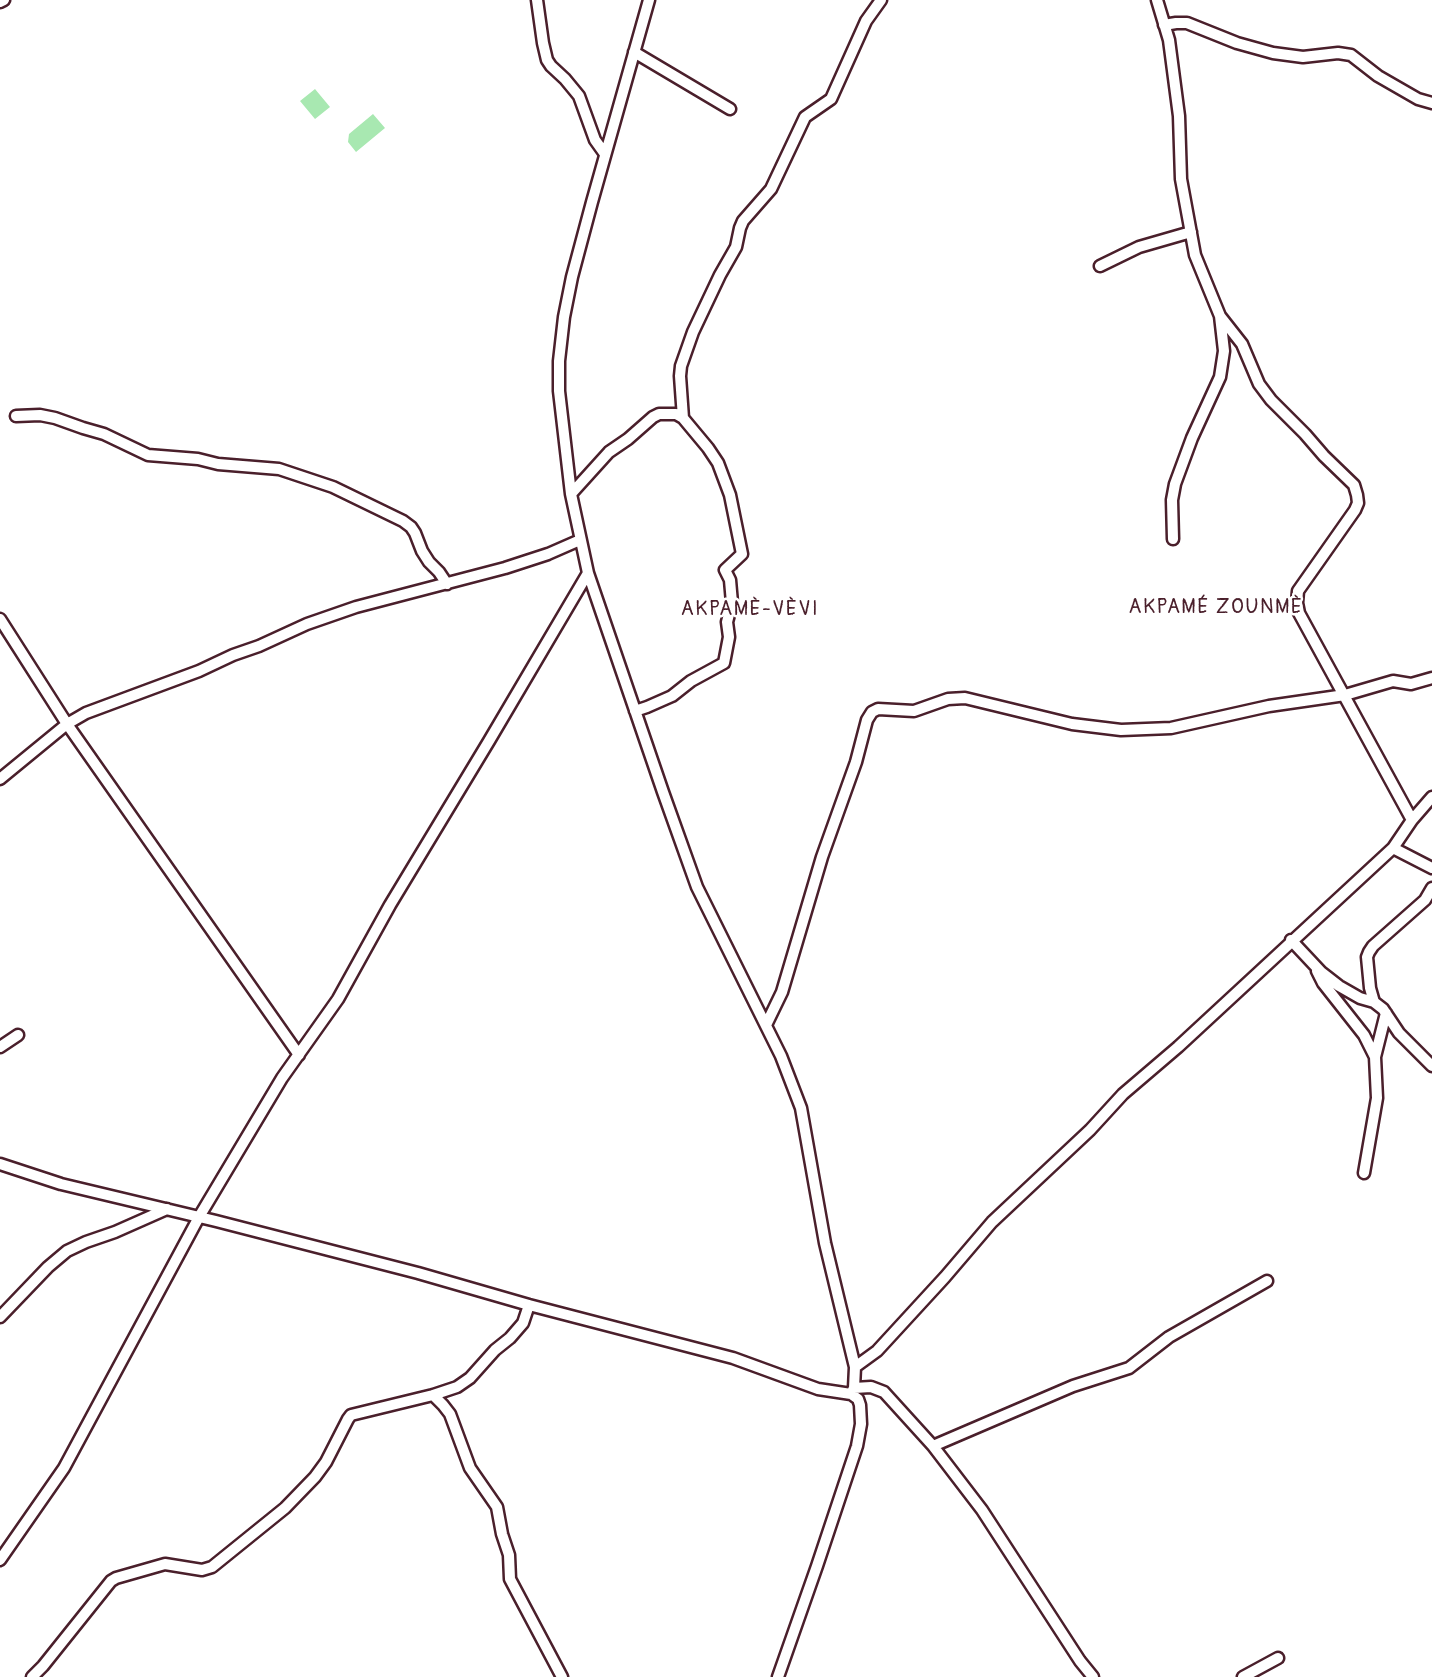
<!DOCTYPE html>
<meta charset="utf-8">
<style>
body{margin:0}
canvas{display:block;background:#fff}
</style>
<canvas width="1432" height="1677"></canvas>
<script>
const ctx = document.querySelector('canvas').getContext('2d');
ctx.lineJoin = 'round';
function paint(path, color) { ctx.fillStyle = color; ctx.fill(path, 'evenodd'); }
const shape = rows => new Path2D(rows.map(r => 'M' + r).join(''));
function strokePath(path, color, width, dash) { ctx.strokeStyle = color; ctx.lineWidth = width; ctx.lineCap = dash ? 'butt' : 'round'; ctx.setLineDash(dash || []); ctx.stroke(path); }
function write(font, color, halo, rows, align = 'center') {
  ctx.font = font + ' Pangolin,sans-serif'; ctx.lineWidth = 5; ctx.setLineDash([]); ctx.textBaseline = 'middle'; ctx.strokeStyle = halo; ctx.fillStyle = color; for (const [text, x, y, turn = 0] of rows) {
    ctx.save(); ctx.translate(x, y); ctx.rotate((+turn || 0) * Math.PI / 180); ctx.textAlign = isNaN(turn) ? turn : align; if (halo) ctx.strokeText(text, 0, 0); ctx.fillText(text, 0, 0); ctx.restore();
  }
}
paint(shape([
 [315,89,330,107,315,119,300,101],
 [373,114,385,128,356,152,348,142,349,134]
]), '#a8e8b1');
const minor = shape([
 [537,0,543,43,547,60,551,66,565,79,579,96,595,140,605,154],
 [649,0,592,202,572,277,564,317,559,361,559,391,571,494,588,573,663,792,697,887,781,1056,801,1108,825,1243,855,1367,854,1388,851,1394],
 [1157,0,1169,40,1179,116,1181,179,1195,255,1220,316,1242,344,1259,384,1271,400,1305,434,1324,456,1354,485,1357,495,1358,503,1355,510,1298,591,1297,603,1299,613,1412,820],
 [0,2,4,0],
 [1164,25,1176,23,1187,23,1237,43,1273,53,1303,57,1338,53,1351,55,1378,76,1418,99,1432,103],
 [634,52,730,109],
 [1100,266,1139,247,1191,232],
 [16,416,40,415,55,418,83,428,104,434,148,455,198,459,218,464,279,469,333,487,403,521,411,527,415,533,422,551,429,562,439,572,447,584],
 [683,418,680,376,681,366,693,332,720,275,736,247,740,228,743,221,771,189,805,117,831,99,866,21,881,0],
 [571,494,609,452,628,439,653,417,659,414,676,414,683,418,708,448,718,463,730,495,742,554,725,570,730,580,732,603,727,622,729,637,724,663,691,681,672,696,647,707,635,711],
 [1173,539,1172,500,1175,484,1192,438,1220,377,1224,351,1220,316],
 [0,619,67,724,299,1055],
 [0,779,67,724,86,713,199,671,233,655,259,646,307,624,356,607,505,568,548,554,580,540],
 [1393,848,1432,868],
 [1291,940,1321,972,1339,986,1360,998,1374,1002,1383,1009,1399,1033,1432,1066],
 [1317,971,1323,983,1364,1035,1375,1057],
 [1374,1002,1370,988,1367,957,1369,952,1373,946,1425,900,1432,888],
 [766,1025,782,992,822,857,856,762,867,720,872,712,878,709,914,711,948,699,965,698,1072,724,1121,730,1171,728,1269,706,1345,695,1393,681,1411,684,1432,678],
 [0,1047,18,1035],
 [0,1164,61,1184,216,1221,418,1273,529,1305,733,1358,818,1389,851,1394,858,1399,860,1405,861,1424,857,1446,817,1566,778,1677],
 [1364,1173,1377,1098,1375,1057,1386,1013],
 [0,1317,48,1267,67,1251,86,1242,115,1232,167,1209],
 [855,1367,877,1351,945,1277,992,1222,1090,1130,1123,1094,1178,1047,1393,848,1412,820,1432,797],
 [854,1388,871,1387,884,1392,933,1446,982,1510,1080,1661,1093,1677],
 [433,1395,443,1405,450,1414,470,1468,497,1507,502,1534,509,1555,510,1579,562,1677],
 [933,1446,1073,1386,1129,1368,1169,1337,1267,1281],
 [0,1560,64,1468,199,1217,282,1078,338,999,390,905,489,741,588,573],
 [32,1677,43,1666,111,1581,116,1578,165,1564,202,1570,212,1567,285,1508,315,1477,326,1462,348,1419,351,1415,433,1395,457,1387,470,1378,495,1350,510,1338,523,1323,529,1305],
 [1243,1677,1278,1658]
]);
strokePath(minor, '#4a1f2b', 15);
strokePath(minor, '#fff', 10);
ctx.letterSpacing = '1.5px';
write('20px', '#4a1f2b', '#fff', [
 ["AKPAMÉ ZOUNMÈ",1216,608],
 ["AKPAMÈ-VÈVI",750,610]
]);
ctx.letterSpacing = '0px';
</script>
